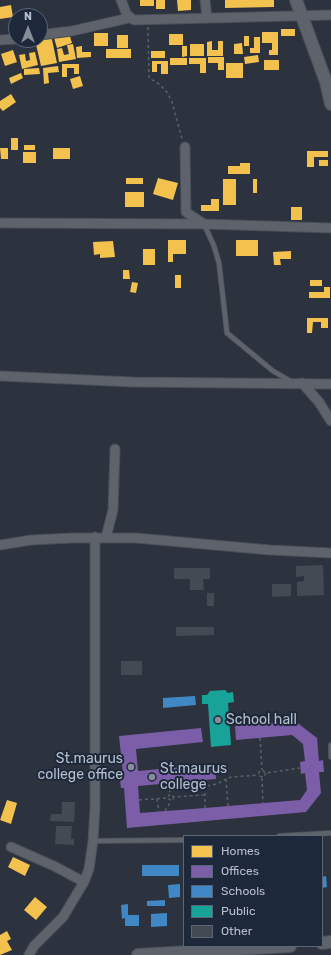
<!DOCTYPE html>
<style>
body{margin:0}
#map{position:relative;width:331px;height:955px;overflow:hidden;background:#2c333e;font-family:Rubik,sans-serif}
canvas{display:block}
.legend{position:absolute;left:183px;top:835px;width:140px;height:112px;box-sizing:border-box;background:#1d293a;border:1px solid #5b6575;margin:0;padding:5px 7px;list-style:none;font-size:12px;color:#b7bfce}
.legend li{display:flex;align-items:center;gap:8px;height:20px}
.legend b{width:20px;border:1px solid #5b6575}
.north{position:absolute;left:8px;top:8px;width:40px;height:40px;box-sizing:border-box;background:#1d293a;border:1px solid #5b6575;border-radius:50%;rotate:0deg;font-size:11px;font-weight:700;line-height:16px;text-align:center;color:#b7bfce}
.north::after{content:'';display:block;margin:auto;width:14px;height:18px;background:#868e9c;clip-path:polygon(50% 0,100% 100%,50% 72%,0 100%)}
</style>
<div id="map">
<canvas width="331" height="955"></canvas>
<ul class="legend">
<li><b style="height:11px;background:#f2c14e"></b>Homes</li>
<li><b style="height:11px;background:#7b5ea7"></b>Offices</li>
<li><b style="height:11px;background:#3f88c5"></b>Schools</li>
<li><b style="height:11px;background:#17a398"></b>Public</li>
<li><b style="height:11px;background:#444a53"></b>Other</li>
</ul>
<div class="north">N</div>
</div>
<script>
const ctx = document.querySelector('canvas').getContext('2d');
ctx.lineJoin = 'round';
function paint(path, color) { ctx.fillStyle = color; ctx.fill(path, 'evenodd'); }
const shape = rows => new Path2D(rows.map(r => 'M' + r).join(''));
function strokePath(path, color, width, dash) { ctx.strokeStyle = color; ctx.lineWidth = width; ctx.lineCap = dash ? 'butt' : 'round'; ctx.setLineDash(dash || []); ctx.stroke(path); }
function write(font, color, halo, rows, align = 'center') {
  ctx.font = font + ' Rubik,sans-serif'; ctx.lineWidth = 4; ctx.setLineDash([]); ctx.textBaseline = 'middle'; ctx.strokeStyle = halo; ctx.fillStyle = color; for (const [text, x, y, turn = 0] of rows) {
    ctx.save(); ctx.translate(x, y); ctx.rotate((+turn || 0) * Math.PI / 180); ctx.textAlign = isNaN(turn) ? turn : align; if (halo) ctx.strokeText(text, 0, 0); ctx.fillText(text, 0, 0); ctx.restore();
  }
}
paint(shape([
 [140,0,154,0,154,6,140,6],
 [156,0,165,0,165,9,156,9],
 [177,0,191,0,191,10,178,11],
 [225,0,274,0,274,7,225,8],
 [11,5,13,17,0,19,0,7],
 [281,29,295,29,295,36,281,36],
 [262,32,278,32,278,55,269,55,269,50,272,50,272,43,262,43],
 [69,33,72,43,57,48,54,38],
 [94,33,108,33,108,46,94,46],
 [169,34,183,34,183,45,169,45],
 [51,35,57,63,41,66,35,40],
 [117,35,128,35,128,48,117,48],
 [244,36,249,36,249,46,244,46],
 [254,37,260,37,260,53,250,53,250,48,254,48],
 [212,41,212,50,218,50,218,41,223,41,223,56,207,56,207,42],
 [242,43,243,54,234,54,234,44],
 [73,44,76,59,59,62,57,49,62,48,64,55,69,54,67,45],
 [190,44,204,44,204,56,190,56],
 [82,46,82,52,91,52,91,57,77,58,76,47],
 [182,46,187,46,187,56,182,57],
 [106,49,131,49,131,58,106,58],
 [13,50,17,62,5,66,1,54],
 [151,51,165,51,165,58,151,58],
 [35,52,38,65,22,69,19,55,25,54,26,61,30,60,29,53],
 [258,55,259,62,245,64,244,57],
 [208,57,224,57,224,70,218,70,218,63,208,63],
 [170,58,187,58,187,65,170,65],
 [189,58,206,58,206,73,200,73,200,64,189,64],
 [264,60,279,60,279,70,264,70],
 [152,61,168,61,168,74,161,74,161,64,157,64,157,72,152,72],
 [226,63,243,63,243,78,226,78],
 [62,64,79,64,79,74,74,74,74,68,67,68,67,77,62,77],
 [58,66,59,72,48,73,49,83,44,84,43,68],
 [39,68,40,74,24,75,24,69],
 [21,73,23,78,11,84,9,78],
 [80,76,83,86,73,89,70,79],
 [11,94,16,102,3,111,0,108,0,101],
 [11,138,18,138,18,150,11,150],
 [24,145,35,145,35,150,24,150],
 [0,148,8,148,8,159,1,159],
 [53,148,70,148,70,159,53,159],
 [307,151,328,151,328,157,314,157,314,167,307,167],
 [23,152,36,152,36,163,23,163],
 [319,160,328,160,328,166,319,166],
 [240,163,250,163,250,174,228,174,228,166,240,166],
 [126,178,143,178,143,184,126,184],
 [158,178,178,183,173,200,153,194],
 [223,179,236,179,236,205,223,205],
 [253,179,257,179,257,193,253,193],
 [125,192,144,192,144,207,125,207],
 [211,199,219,199,219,211,201,211,201,205,211,205],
 [291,207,302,207,302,220,291,220],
 [168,240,186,240,186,254,173,254,173,262,168,262],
 [236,240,258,240,258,256,236,256],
 [113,241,115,257,100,258,100,254,94,255,93,242],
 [143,249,155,249,155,265,143,265],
 [291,251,291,259,280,259,281,265,274,265,273,252],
 [123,270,129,270,130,279,123,279],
 [175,275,181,275,181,288,175,288],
 [310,280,322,280,322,286,310,286],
 [132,282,138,283,136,293,130,292],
 [324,287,330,287,330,298,309,298,309,292,324,292],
 [307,318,328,318,328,328,321,328,321,322,313,322,312,333,307,333],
 [7,800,17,803,11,824,0,820],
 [13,857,30,865,25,876,8,867],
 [35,897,47,907,36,920,24,910],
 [7,931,11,939,7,941,12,950,0,955,0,935]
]), '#f2c14e');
paint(shape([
 [295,721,317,738,319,761,323,760,324,772,319,772,321,793,306,812,127,828,124,788,121,788,119,774,123,774,119,736,201,728,203,742,136,749,138,771,215,764,216,779,138,786,140,813,205,808,300,800,307,790,305,773,301,774,300,762,305,761,303,744,292,735,236,740,235,726]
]), '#7b5ea7');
paint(shape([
 [195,696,196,705,163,708,163,698],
 [142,865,179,865,179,876,142,876],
 [326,876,327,887,322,888,322,877],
 [180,884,180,897,169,898,168,885],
 [165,900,165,906,147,906,147,901],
 [128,904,128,915,139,915,139,926,125,926,125,918,122,919,121,905],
 [167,913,167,926,151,927,151,914]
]), '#3f88c5');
paint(shape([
 [225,690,228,693,233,692,234,702,228,703,231,745,211,747,208,704,202,704,202,695,207,695,210,691]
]), '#17a398');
paint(shape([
 [323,565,324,595,297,596,297,582,304,581,304,576,296,577,296,566],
 [174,568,210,568,210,579,203,579,204,590,190,590,190,579,174,579],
 [272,584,291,584,291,596,272,597],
 [207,593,214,593,214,606,207,606],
 [176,627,214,627,214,635,176,636],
 [121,661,142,661,142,675,121,675],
 [62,802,75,802,74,822,50,821,51,814,62,814],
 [56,826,72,826,71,839,74,839,74,845,55,844]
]), '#444a53');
const service = shape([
 [204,224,214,246,219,263,227,333,273,371,292,382],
 [331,745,331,757],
 [279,836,331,833],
 [93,841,184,840]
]);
const minor = shape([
 [121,0,127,15,134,20,331,15],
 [205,0,207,18],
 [40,35,72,31,129,18],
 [0,40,16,39],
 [185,147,186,212,204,224],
 [0,223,204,224,331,228],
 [0,376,132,382,331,384],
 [302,383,319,402,331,421],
 [106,537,113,510,115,449],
 [0,545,31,540,72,538,136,538,270,550,331,553],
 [11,847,54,866,84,882],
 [29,955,34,946,63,917,84,882,89,869,93,841,95,807,95,537]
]);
const tertiary = shape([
 [296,0,326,82,331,104],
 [322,943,331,942],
 [138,955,290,946]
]);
strokePath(service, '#494e57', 6);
strokePath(minor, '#494e57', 11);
strokePath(tertiary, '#494e57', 14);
strokePath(shape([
 [148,27,149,78,159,84,167,92,172,102,182,139],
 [260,738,262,770],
 [266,773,264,777,259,776,259,772,262,770,266,773,300,768],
 [262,778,263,803],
 [170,783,170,794],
 [174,797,172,801,167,798,170,794,174,797,204,795],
 [157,799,159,812],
 [139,800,167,798],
 [228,806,226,779,231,777,259,775],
 [205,808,205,786,217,784,226,779],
 [165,811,171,801]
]), '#5a6168', 1.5, [3, 3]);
strokePath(service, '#5d626b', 4.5);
strokePath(minor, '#5d626b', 9);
strokePath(tertiary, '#5d626b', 12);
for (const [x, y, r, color] of [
 [218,720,4,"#868e9c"],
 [131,767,4,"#868e9c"],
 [152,777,4,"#868e9c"]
]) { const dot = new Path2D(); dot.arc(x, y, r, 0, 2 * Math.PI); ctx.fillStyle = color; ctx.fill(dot); strokePath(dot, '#1d293a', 1.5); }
write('14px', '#b7bfce', '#1d293a', [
 ["School hall",226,720],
 ["St.maurus",123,759,"right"],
 ["college office",123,775,"right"],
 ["St.maurus",160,769],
 ["college",160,785]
], 'left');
</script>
